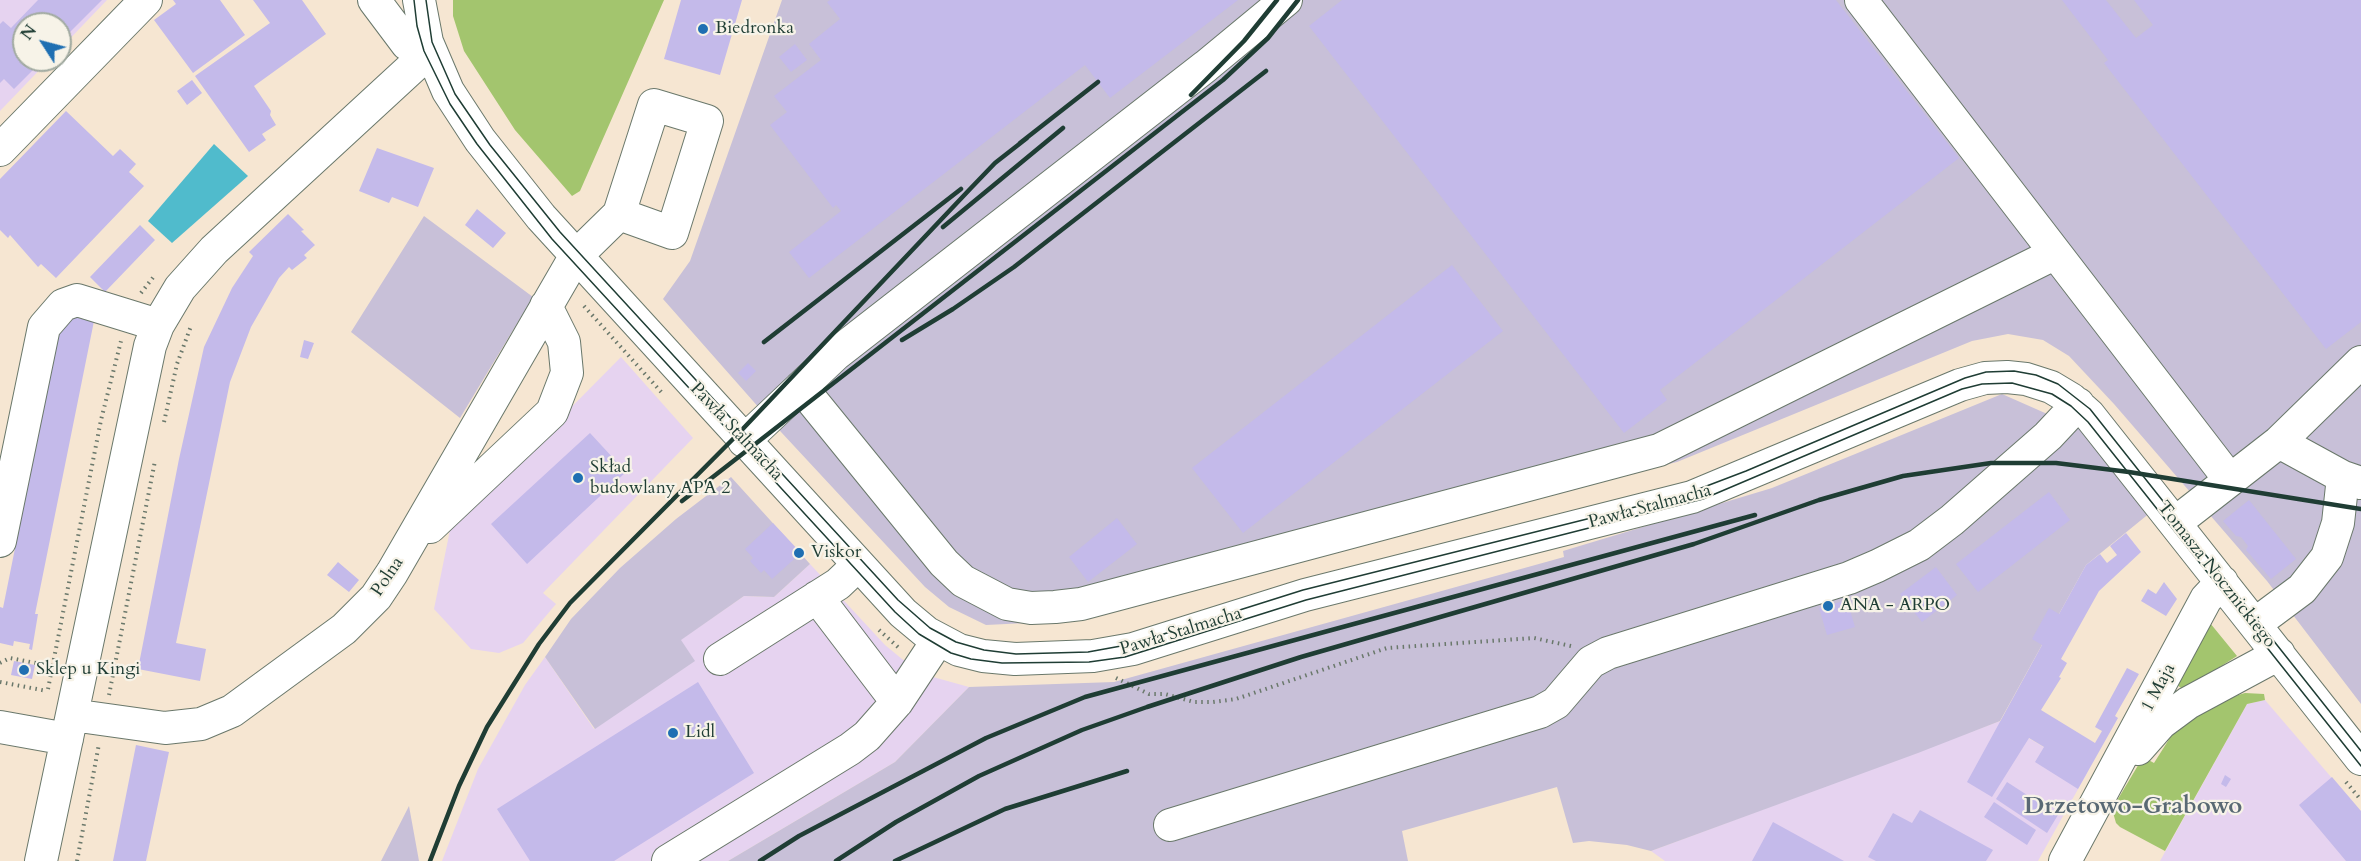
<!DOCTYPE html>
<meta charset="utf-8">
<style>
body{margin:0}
#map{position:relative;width:2361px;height:861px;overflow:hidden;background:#f6e6d2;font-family:Cardo,serif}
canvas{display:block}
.north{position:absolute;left:12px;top:12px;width:60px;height:60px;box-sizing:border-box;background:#f7f3e8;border:2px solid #a1aaa0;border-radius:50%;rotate:306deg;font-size:16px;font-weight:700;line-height:24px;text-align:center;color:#1f3d34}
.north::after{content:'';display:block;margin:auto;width:21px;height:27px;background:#1f6fb2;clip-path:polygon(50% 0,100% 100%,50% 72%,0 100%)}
</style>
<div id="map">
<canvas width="2361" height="861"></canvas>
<div class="north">N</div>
</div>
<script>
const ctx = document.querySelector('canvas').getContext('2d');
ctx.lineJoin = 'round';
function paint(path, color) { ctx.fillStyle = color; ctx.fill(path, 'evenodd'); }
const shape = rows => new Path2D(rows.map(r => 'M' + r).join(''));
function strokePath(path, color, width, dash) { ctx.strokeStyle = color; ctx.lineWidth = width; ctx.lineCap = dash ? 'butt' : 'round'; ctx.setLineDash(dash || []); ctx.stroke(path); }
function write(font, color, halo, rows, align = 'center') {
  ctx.font = font + ' Cardo,serif'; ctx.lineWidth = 4.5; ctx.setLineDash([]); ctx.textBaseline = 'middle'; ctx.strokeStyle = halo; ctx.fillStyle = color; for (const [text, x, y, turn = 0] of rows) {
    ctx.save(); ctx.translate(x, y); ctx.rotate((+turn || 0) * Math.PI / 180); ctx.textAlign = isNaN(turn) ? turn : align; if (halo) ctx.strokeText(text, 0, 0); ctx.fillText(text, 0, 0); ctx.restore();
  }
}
paint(shape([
 [0,0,107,0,60,49,60,24,24,24,24,60,49,60,0,111],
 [621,357,693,438,543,593,556,604,523,643,499,653,471,649,434,609,450,530],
 [810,564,885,645,902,659,933,677,969,687,895,762,728,861,442,861,478,769,525,685,545,657,594,729,694,661,680,640,744,596,774,597],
 [2265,700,2361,812,2361,861,2160,861,2247,704],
 [2000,721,2087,773,2038,861,1665,861,1651,851]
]), '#e6d3f0');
paint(shape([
 [782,0,2361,0,2361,704,2267,581,2114,404,2069,356,2043,340,2008,334,1972,341,1677,462,1440,521,1067,621,986,625,949,607,925,587,768,418,663,299,690,261],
 [424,216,533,297,460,418,351,332],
 [2002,394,2079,428,2151,512,2086,565,2000,721,1918,753,1651,851,1627,845,1589,841,1573,843,1557,787,1402,831,1408,861,728,861,895,762,969,687,1114,682,1564,557,1563,551,1772,488],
 [731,477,810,564,774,597,744,596,681,640,695,661,595,729,545,657,571,619,620,568,676,519],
 [409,806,419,861,381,861]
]), '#c8c0d8');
paint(shape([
 [453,0,664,0,580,191,572,196,515,130,464,51,453,16],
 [2210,623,2237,656,2184,690,2177,685],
 [2245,693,2264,694,2265,700,2247,704,2165,851,2120,827,2116,823,2112,809,2143,757,2154,763,2173,733,2199,714,2228,698]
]), '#a3c56e');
paint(shape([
 [214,144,248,176,172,243,148,221]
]), '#50bbcc');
paint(shape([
 [38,0,102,0,60,42,60,24,24,24,24,60,43,60,14,89,4,79,0,83,0,24,3,21,11,28],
 [173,0,220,0,245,35,193,73,154,20,176,4],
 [253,0,302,0,326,34,254,86,271,111,270,115,276,125,262,134,266,140,249,152,195,76,270,23],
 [681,0,742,0,720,75,664,59],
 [830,0,1238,0,1110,98,1085,65,809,278,789,252,841,211,836,205,833,208,770,125,787,112,774,96,821,60,809,44,840,19,827,2],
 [1342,0,1836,0,1959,158,1660,390,1667,400,1624,433,1309,26],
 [2062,0,2106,0,2136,38,2153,25,2134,0,2361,0,2361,322,2326,349,2104,63,2108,60],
 [795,44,807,60,791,72,779,57],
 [192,80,202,93,187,105,177,91],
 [66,111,113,156,120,149,136,164,129,172,144,186,56,278,41,264,38,267,10,235,8,238,0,230,0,179],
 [377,148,434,168,418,207,392,197,389,203,359,191],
 [477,209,506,233,493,248,465,225],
 [288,214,304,230,301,231,315,245,304,255,307,258,292,270,289,267,279,278,251,327,230,382,176,643,206,649,200,681,138,669,179,459,204,347,232,288,253,256,249,252],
 [140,225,155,240,105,292,90,277],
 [1452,265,1503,331,1243,533,1192,468],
 [62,315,94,321,35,614,38,614,32,650,29,649,30,644,14,641,13,646,0,643,0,607,3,608],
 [304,340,314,343,308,359,300,357],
 [748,363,756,371,746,381,738,373],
 [590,433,626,472,527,564,491,524],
 [2049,492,2070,520,1978,592,1956,564],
 [2249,500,2296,559,2271,579,2246,550,2248,546,2241,537,2236,536,2223,521],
 [1117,518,1137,544,1088,582,1069,557],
 [773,523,801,553,772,579,764,570,761,573,750,561,753,558,745,549],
 [2126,533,2141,552,2099,591,2061,659,2067,663,2059,677,2061,678,2041,710,2095,743,2102,731,2095,727,2127,668,2139,674,2115,716,2118,718,2078,789,2035,762,2044,747,2029,738,1992,797,1967,782,2042,645,2032,639,2049,608,2059,614,2086,565,2100,554,2107,563,2117,555,2110,546],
 [338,562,359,580,349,592,327,575],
 [1936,567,1957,595,1922,622,1900,594],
 [2164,582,2177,599,2166,616,2141,601,2148,589,2156,594],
 [1847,600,1855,627,1827,635,1819,608],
 [14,661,35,665,32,679,11,675],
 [698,682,754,773,614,861,530,861,497,809],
 [136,745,169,752,146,861,113,861],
 [2225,775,2231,779,2226,787,2221,784],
 [2332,777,2361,811,2361,861,2346,861,2299,805],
 [2007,782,2058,815,2047,833,1996,799],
 [1994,802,2036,830,2027,845,1984,817],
 [1920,810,1993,850,1986,861,1876,861,1868,857,1893,813,1912,823],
 [1773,822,1844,861,1752,861]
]), '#c4baea');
const minor = shape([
 [374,0,407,44,416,50,430,51],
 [419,0,427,42,448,91,480,140,541,217,903,613,927,633,959,650,983,656,1015,659,1093,656,1133,649,1305,595,1692,497,1960,385,1985,378,2007,377,2026,379,2051,387,2071,399,2089,415,2361,759],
 [1861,0,2230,480],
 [0,150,146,0],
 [801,387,944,563,963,581,1007,604,1031,608,1055,607,1081,604,1659,450,2054,254],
 [744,441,836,354,1206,66,1286,0],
 [2279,442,2343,477,2361,483],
 [2175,523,2279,442,2361,362],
 [430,527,552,412,567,373,564,342,546,306],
 [0,541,44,327,63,305,77,300,158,325],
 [817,597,897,702],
 [2255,624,2302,589,2327,557,2338,523,2343,477],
 [720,659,838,584,858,565],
 [72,715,165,728,201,724,232,711,344,629,376,597,392,573,575,257,619,214,654,105,707,121,672,233,619,214],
 [0,727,67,739],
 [2138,749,2161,723,2188,703,2279,654],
 [1170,825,1540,712,1556,703,1591,662,1608,653,1849,578,1877,566,1919,545,1952,520,2048,436,2078,404],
 [41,861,150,346,158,325,180,288,214,250,430,51],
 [668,861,850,749,867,736,897,702,938,640],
 [2065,861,2206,599,2222,582]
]);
strokePath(minor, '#6a786b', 34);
strokePath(shape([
 [141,293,155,275],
 [584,306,663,394],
 [164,422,177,364,191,326],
 [879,630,900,649],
 [0,663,10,658,51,666],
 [1116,678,1149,694,1165,694,1194,702,1213,702,1236,699,1387,648,1534,638,1571,646],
 [0,682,47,691],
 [48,689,101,420,121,341],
 [109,695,155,461],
 [2346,782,2361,800],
 [77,861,99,744]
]), '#6a786b', 4, [1.5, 4.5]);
strokePath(minor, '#fff', 32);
strokePath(shape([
 [414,0,417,26,424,51,450,104,477,144,552,239,895,612,919,634,951,653,971,659,1002,663,1089,662,1125,657,1306,600,1703,499,1962,389,1982,384,2012,383,2052,394,2071,406,2088,422,2361,766],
 [426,0,432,42,455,94,490,145,560,232,898,600,930,628,956,642,984,650,1016,654,1088,652,1132,644,1303,590,1683,495,1746,471,1965,378,1986,372,2014,371,2036,375,2058,384,2090,409,2361,751]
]), '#1f3d34', 1.5);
strokePath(shape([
 [1191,95,1244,41,1277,0],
 [1020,143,1098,82],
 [943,227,1063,128],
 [902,340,953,309,1014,267,1266,71],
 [764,342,961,189],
 [682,501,1223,80,1268,38,1298,0],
 [430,861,459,786,487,727,539,644,570,603,738,434,971,188,995,163,1027,138],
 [760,861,799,836,986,738,1085,697,1755,515],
 [836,861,896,822,979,776,1082,730,1147,707,1301,657,1694,544,1819,500,1903,476,1991,463,2056,463,2129,472,2361,509],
 [895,861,1005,809,1127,771]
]), '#1f3d34', 4.5);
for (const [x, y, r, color] of [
 [703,29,6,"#1f6fb2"],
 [578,478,6,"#1f6fb2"],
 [799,553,6,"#1f6fb2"],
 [1828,606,6,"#1f6fb2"],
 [24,670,6,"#1f6fb2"],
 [673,733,6,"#1f6fb2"]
]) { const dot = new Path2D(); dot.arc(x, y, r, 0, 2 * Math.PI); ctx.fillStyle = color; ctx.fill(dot); strokePath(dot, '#f7f3e8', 2); }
write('18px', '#1f3d34', '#f7f3e8', [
 ["Biedronka",715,29],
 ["Skład",590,468],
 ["budowlany APA 2",590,489],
 ["Viskor",811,553],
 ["ANA - ARPO",1840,606],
 ["Sklep u Kingi",36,670],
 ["Lidl",685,733]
], 'left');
write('18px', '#1f3d34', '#f7f3e8', [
 ["Pawła Stalmacha",736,432,47],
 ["Pawła Stalmacha",1650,507,-15],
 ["Tomasza Nocznickiego",2216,575,52],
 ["Polna",388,577,-56],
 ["Pawła Stalmacha",1181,632,-17],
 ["1 Maja",2159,688,-62]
]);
write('bold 24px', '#596974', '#f7f3e8', [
 ["Drzetowo-Grabowo",2133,807]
]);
</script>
